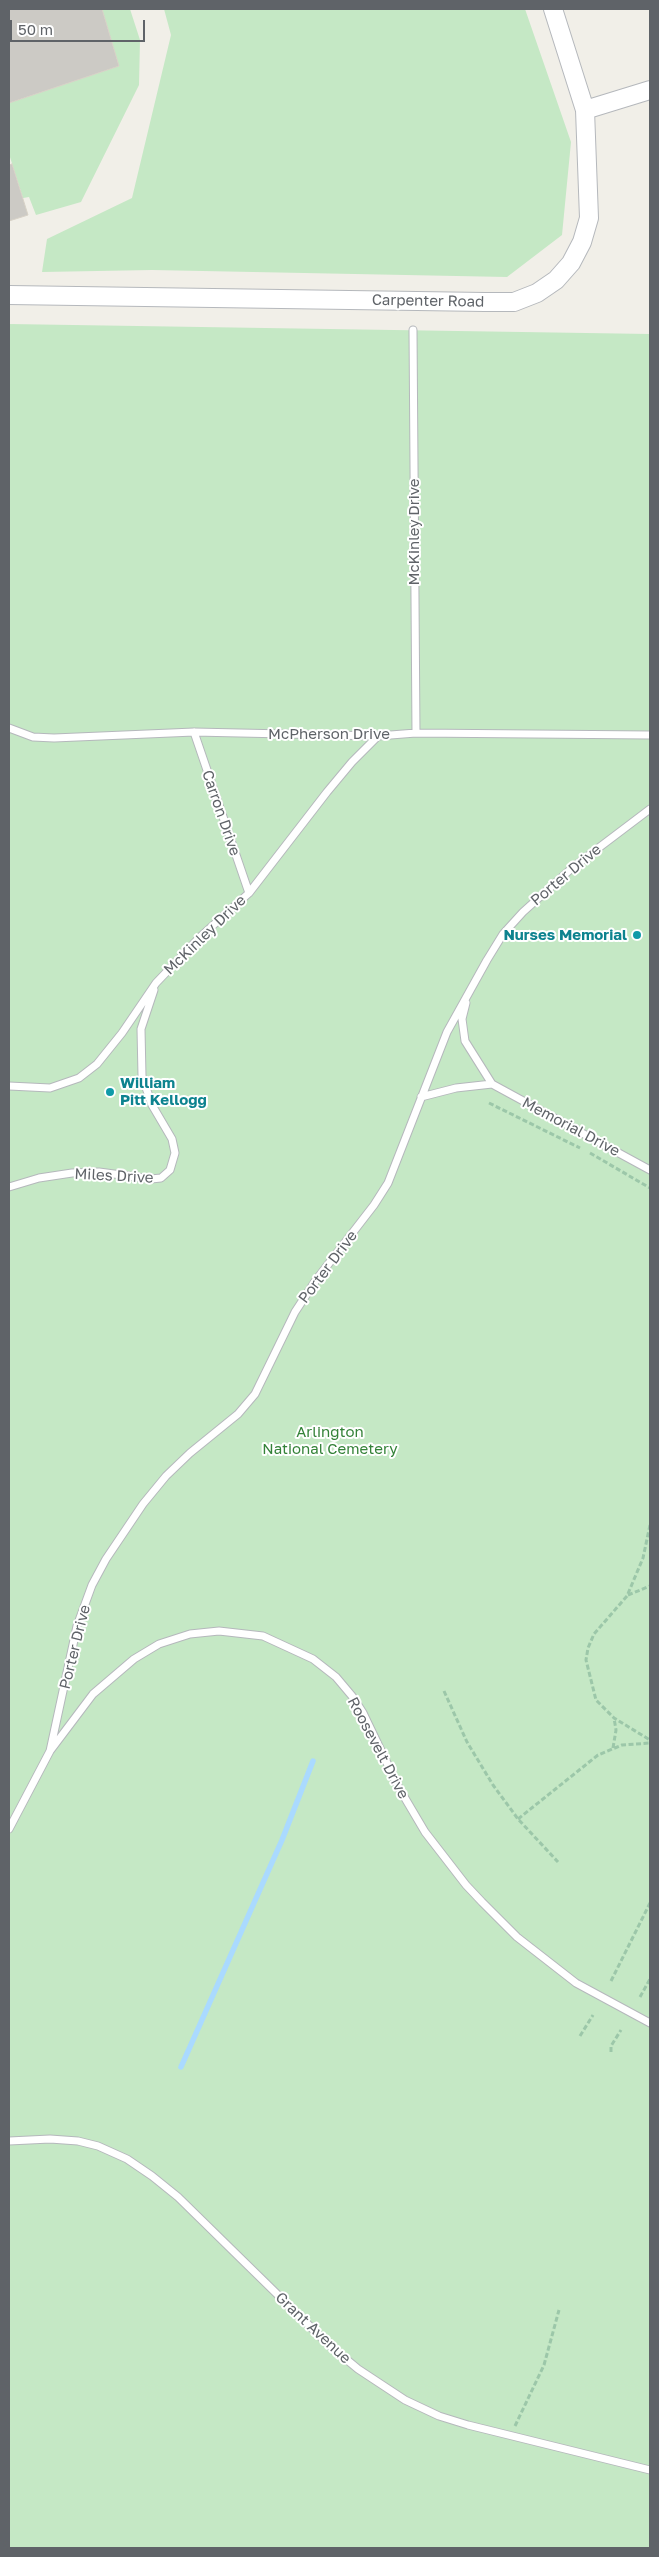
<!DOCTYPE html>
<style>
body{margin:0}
#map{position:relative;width:659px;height:2557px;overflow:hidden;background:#f1efe8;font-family:"Golos Text",sans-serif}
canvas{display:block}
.frame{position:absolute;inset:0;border:10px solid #5f6368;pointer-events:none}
.scale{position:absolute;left:10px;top:20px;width:135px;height:22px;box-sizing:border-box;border:2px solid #5f6368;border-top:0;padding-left:6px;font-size:15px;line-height:18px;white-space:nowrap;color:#5f6368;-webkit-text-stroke:4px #fff;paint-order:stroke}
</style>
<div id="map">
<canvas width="659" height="2557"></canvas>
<div class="frame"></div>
<div class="scale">50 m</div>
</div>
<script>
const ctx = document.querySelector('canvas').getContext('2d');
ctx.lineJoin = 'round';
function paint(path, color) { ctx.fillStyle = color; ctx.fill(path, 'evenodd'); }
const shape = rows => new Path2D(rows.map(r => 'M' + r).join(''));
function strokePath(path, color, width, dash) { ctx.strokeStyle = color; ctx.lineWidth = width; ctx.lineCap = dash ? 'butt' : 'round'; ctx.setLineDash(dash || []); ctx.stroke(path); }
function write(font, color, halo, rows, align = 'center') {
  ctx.font = font + ' "Golos Text",sans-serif'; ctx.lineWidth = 4; ctx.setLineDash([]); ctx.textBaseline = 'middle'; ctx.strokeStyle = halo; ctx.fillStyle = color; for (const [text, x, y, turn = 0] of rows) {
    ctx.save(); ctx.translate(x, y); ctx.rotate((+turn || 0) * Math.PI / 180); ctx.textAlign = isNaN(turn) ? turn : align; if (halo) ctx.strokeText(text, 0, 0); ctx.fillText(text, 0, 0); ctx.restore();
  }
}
paint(shape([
 [102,9,130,9,140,40,139,85,81,202,36,215,29,197,23,198,9,154,9,103,119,66],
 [164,9,525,9,571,142,562,235,507,277,152,270,42,272,47,239,132,198,171,35],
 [9,324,650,334,650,2548,9,2548]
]), '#c5e8c5');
strokePath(shape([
 [181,2067,282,1840,313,1761]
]), '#aadaff', 5.5);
const building = shape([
 [9,9,102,9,119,66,9,103,9,9],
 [12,164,28,215,9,221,9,165,12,164]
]);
paint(building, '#cccac5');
strokePath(building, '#d6d1c6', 1);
const service = shape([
 [413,330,416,733],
 [9,728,33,737,54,738,194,732,378,736,416,733,650,735],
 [194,732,249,893],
 [466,1003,462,1019,465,1041,492,1084,650,1170],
 [9,1086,50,1088,79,1078,97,1064,122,1033,156,983,200,937,249,893,327,792,352,762,378,736],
 [421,1097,456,1088,492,1084],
 [9,1187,39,1178,72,1173,99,1172,151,1179,161,1178,170,1170,175,1153,172,1139,152,1105,142,1076,141,1029,154,990],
 [50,1751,77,1626,92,1585,106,1559,143,1504,166,1476,190,1453,238,1414,255,1394,295,1312,316,1280,374,1205,388,1183,447,1032,487,960,503,934,523,912,572,868,650,809],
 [9,1829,50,1751,93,1694,134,1659,159,1644,190,1634,219,1631,263,1636,313,1659,336,1677,352,1696,363,1713,399,1788,425,1832,466,1885,482,1902,517,1937,576,1983,650,2023],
 [9,2141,50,2139,78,2141,98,2146,127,2159,152,2176,178,2197,329,2345,358,2369,405,2400,439,2416,468,2425,650,2470]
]);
const tertiary = shape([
 [585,110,650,90],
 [9,295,485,302,514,302,537,293,556,280,571,263,582,242,589,218,585,110,553,9]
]);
strokePath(service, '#b5b8bc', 9);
strokePath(tertiary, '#b5b8bc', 20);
strokePath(shape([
 [489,1103,580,1148],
 [590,1153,650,1188],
 [650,1525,643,1558,627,1596,594,1634,588,1648,586,1660,596,1700,614,1718,650,1740],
 [628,1595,650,1586],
 [444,1691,467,1742,493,1785,518,1819,558,1862],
 [613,1748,616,1730,614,1718],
 [518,1819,598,1755,622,1745,650,1743],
 [611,1981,650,1903],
 [640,1997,650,1979],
 [580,2036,593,2015],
 [611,2052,611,2046,621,2030],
 [515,2426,544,2365,559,2310]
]), '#9cc7a9', 3, [5, 2.5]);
strokePath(service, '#fff', 7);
strokePath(tertiary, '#fff', 18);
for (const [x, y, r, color] of [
 [637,935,5,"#0f9aa8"],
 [110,1092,5,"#0f9aa8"]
]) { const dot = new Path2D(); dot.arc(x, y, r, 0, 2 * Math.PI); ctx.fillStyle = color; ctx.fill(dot); strokePath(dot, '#fff', 2); }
write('15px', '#5f6368', '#fff', [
 ["Carpenter Road",428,301,1],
 ["McKinley Drive",414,532,-90],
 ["McPherson Drive",329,734],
 ["Carron Drive",221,813,71],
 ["Porter Drive",566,875,-40],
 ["McKinley Drive",205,935,-44],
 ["Memorial Drive",571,1127,28],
 ["Miles Drive",114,1176,3],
 ["Porter Drive",328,1267,-53],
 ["Porter Drive",75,1647,-76],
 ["Roosevelt Drive",378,1748,62],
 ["Grant Avenue",313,2328,43]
]);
write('bold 15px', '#0d838f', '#fff', [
 ["Nurses Memorial",627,935],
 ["William",120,1083,"left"],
 ["Pitt Kellogg",120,1100,"left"]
], 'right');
write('15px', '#348238', '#fff', [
 ["Arlington",330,1432],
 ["National Cemetery",330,1449]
]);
</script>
